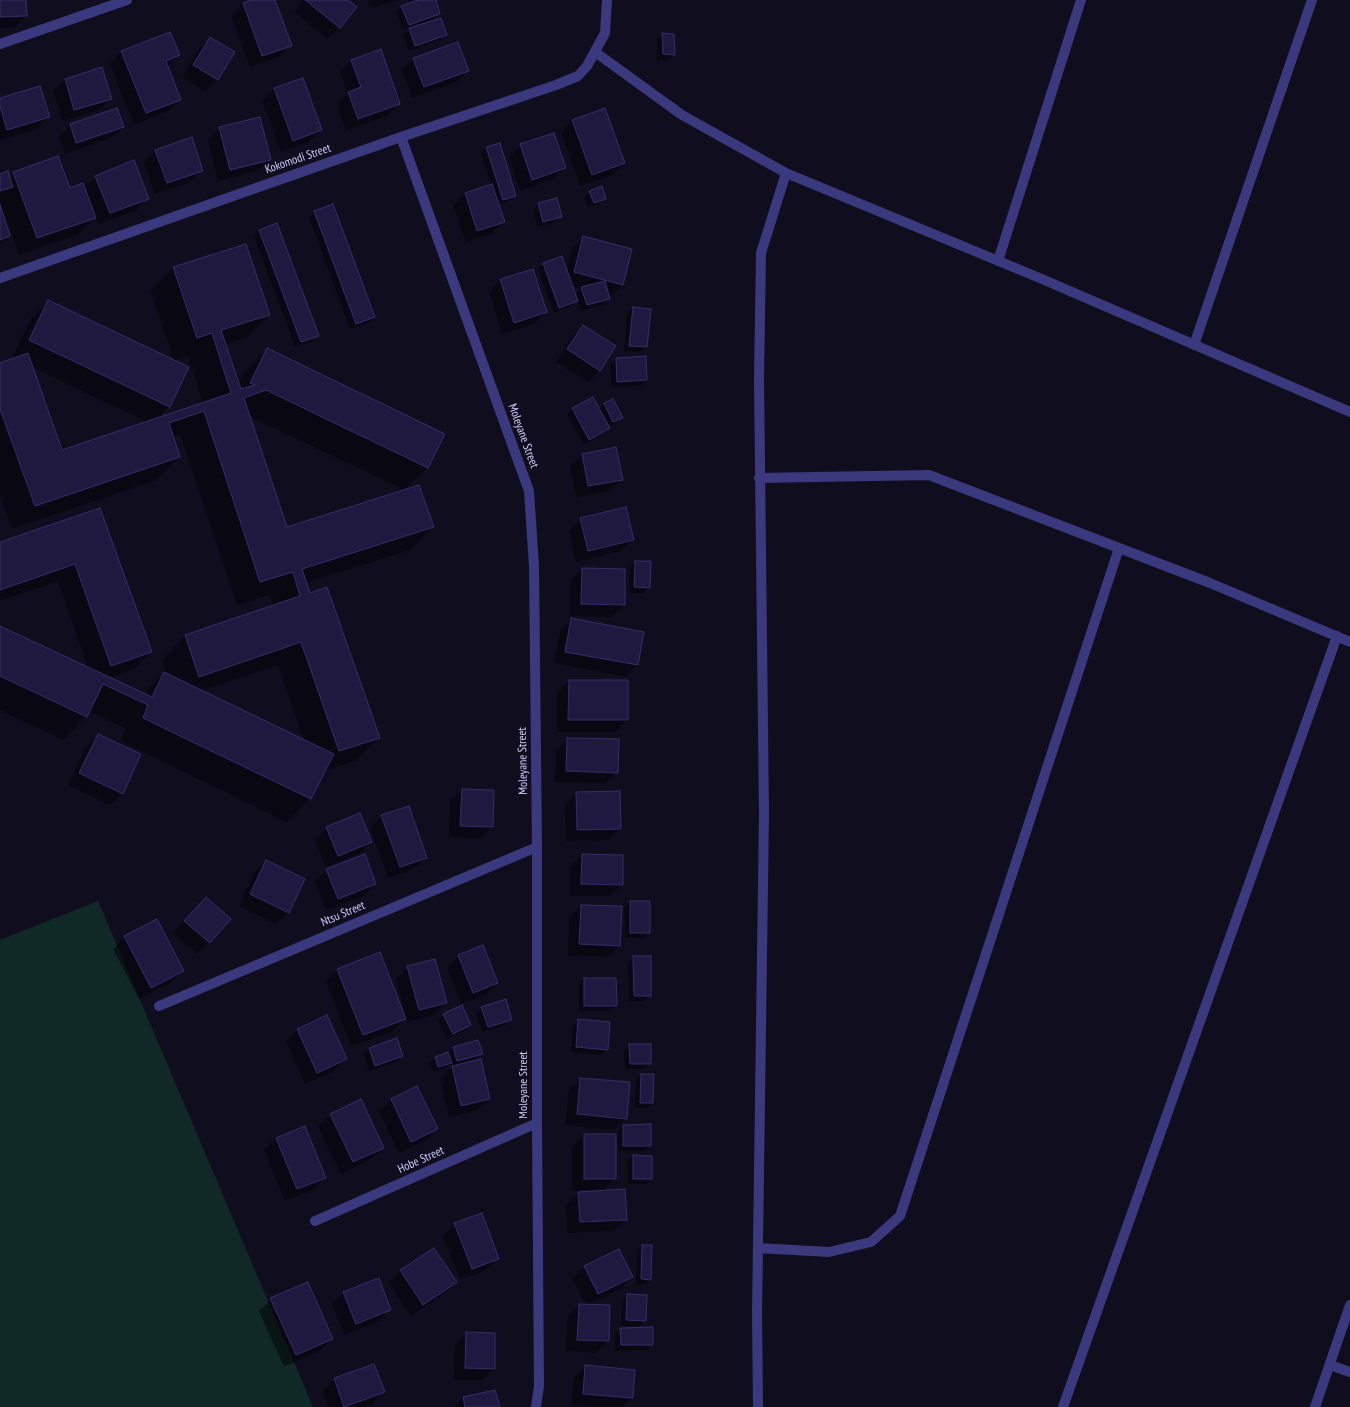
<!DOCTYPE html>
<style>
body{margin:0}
canvas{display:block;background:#100d1f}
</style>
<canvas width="1350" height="1407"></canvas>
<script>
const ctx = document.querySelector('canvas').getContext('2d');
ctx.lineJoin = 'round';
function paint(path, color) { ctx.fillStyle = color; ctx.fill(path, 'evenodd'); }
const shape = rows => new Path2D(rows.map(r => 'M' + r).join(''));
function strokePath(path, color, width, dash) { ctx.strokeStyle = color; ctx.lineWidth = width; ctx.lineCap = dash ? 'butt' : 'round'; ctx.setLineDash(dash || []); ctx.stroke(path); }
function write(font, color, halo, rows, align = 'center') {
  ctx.font = font + ' "PT Sans Narrow",sans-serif'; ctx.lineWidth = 4; ctx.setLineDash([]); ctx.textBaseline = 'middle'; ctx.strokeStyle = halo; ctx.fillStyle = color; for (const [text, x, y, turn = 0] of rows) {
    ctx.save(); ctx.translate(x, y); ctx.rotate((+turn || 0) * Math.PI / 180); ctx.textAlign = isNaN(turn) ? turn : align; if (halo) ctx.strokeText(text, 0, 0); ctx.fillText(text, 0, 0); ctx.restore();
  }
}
paint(shape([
 [98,901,313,1407,0,1407,0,940]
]), '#102927');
paint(shape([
 [0,0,25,0,26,16,14,27,0,28],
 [254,0,274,0,290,45,279,57,250,67,231,16,243,4],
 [303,0,346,0,339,27,327,39,294,12],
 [367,0,397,0,370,8],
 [421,0,434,0,439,14,431,22,445,35,440,40,409,51,403,35,411,27,403,30,396,12,402,7],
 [663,34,674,54,668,60,657,60,657,40],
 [210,39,234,53,217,80,205,92,182,77,198,50],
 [121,52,179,55,167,67,180,100,168,111,134,125,110,64],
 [414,59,468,71,456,82,412,98,402,70],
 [352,60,399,104,387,116,346,130,337,104,348,93,340,72],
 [303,79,321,130,309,142,281,152,262,101,274,89],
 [65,80,110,99,99,110,63,121,53,91],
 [0,99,48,117,37,129,0,140],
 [572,120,624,163,612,175,580,186,561,132],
 [71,125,123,127,111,138,65,154,59,137],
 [220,128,270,160,258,171,218,181,208,140],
 [521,145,565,168,553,179,520,191,509,157],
 [487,148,514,196,509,201,498,205,504,221,492,233,466,242,453,205,465,194,491,185,481,154],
 [156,151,202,170,190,182,155,194,144,162],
 [14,173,69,189,84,188,96,177,147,198,136,210,98,225,95,217,77,235,19,255,0,201,0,175,9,178],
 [590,192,605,199,599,204,588,208,584,197],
 [538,204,561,217,555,222,537,227,533,210],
 [0,208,9,236,0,245],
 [315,212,374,317,368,323,350,329,309,218],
 [259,231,318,335,313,341,295,347,254,236],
 [584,237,622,285,610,296,608,296,608,299,603,305,581,310,578,300,571,306,554,313,538,269,544,264,566,271,572,249],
 [571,286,581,289,575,295],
 [173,268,269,315,246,338,225,344,238,384,244,373,267,349,428,467,404,490,249,416,287,529,433,527,410,550,305,583,378,738,355,761,324,771,310,798,287,822,120,741,126,729,89,711,86,716,63,740,0,710,0,627,88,668,58,581,0,601,0,543,100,509,151,652,133,670,109,678,144,694,164,673,167,675,162,660,185,636,273,607,269,595,237,605,180,434,172,437,179,457,156,480,12,529,0,497,0,364,14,359,12,358,31,319,49,301,174,360,150,291],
 [188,356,203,403,157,419,169,407,188,367,174,361],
 [32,367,147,422,61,451],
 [278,665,304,741,200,691],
 [501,280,545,312,534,324,502,334,489,292],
 [633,308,647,347,641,352,624,351,627,314],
 [583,326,600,370,588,382,556,362,571,338],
 [645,357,646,380,640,386,612,387,610,364,616,359],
 [592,398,599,410,605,404,613,400,622,417,616,423,609,427,604,433,584,445,567,415,572,409],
 [615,449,622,479,610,491,576,497,570,466,582,455],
 [581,519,633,540,621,551,576,562,569,531],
 [635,562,650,587,644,593,629,593,630,568],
 [582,569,624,605,612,617,570,616,570,581],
 [571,619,637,665,625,677,554,663,560,631],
 [569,681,627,681,627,720,615,732,557,732,557,693],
 [98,735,122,793,110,805,68,785,86,747],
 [568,739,617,772,605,784,555,782,556,751],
 [462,790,492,827,480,839,449,837,450,801],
 [577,793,620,828,608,840,566,841,565,805],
 [382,816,426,857,414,869,388,878,370,828],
 [327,828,371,842,359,854,326,867,315,840],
 [582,855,622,884,610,896,570,896,570,867],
 [266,861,288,912,276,924,239,906,254,873],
 [327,870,375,884,363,896,326,910,315,881],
 [206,898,230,919,197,954,173,933],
 [630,902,649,932,643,938,625,938,624,908],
 [581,906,619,946,608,957,568,955,569,917],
 [125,937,182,971,171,982,139,999,113,949],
 [459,956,497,983,485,995,461,1004,447,967],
 [634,957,650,995,644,1001,629,1001,628,963],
 [408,967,446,1003,434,1015,407,1022,396,979],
 [338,969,404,1019,393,1031,351,1046,326,981],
 [584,979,616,1005,610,1011,579,1011,579,984],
 [482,1007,511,1019,505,1025,482,1032,476,1013],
 [444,1015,470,1025,464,1031,447,1039,438,1020],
 [579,1020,607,1050,601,1055,571,1052,573,1026],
 [297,1030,346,1059,334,1071,305,1084,286,1042],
 [630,1045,650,1064,644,1069,625,1069,624,1051],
 [369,1048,402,1056,396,1062,369,1071,364,1054],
 [453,1048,481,1054,474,1061,489,1099,477,1110,449,1117,440,1079,452,1067,451,1063,445,1068,433,1072,429,1064,435,1058,447,1054],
 [641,1075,652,1103,646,1108,635,1108,636,1080],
 [581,1079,626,1118,614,1130,565,1125,569,1090],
 [417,1087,437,1129,425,1141,399,1153,379,1111,391,1100],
 [360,1101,383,1148,371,1159,341,1174,318,1126,330,1115],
 [623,1126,650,1145,644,1151,618,1151,618,1131],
 [304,1127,324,1178,313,1190,285,1201,264,1150,276,1138],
 [584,1135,615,1178,602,1191,626,1219,614,1231,568,1233,566,1205,578,1193,592,1192,592,1190,572,1190,572,1147],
 [633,1156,651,1178,645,1184,628,1184,627,1162],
 [455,1224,498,1259,486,1270,460,1280,443,1236],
 [642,1246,650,1279,644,1285,636,1285,637,1251],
 [618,1250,632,1277,620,1289,587,1305,608,1341,596,1353,566,1351,568,1316,579,1305,586,1305,572,1278,584,1267],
 [401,1271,456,1282,444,1294,411,1316,389,1283],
 [343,1293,390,1309,379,1321,344,1335,332,1304],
 [628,1295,645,1320,639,1326,621,1326,622,1300],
 [271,1299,332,1339,320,1350,284,1367,259,1311],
 [621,1329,652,1344,647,1350,615,1351,615,1334],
 [467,1333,494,1368,482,1380,454,1380,455,1345],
 [374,1365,384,1392,372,1404,364,1407,328,1407,323,1391,334,1379],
 [586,1367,632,1397,622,1407,594,1407,571,1405,574,1378],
 [495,1391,499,1407,454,1407,463,1398]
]), '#0007');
const building = shape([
 [0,0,26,0,27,16,0,17,0,0],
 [251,0,275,0,292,46,262,56,243,3,251,0],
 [305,0,348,0,357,7,340,28,305,0],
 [418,0,436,0,440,14,409,25,401,6,418,0],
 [441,18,447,35,415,46,409,28,441,18],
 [170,32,180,55,166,61,181,100,146,113,121,51,170,32],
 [662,33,674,34,675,55,663,54,662,33],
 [210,37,235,52,218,80,193,65,210,37],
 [458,42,469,71,424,87,413,58,458,42],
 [381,49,400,104,358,119,348,92,361,87,351,60,381,49],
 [102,67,112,99,74,110,65,79,102,67],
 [303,78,322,130,293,141,274,88,303,78],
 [40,86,50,117,7,130,0,106,0,98,40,86],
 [117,108,124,127,76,143,70,124,117,108],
 [605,108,625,163,592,175,572,120,605,108],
 [260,117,271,160,230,170,219,127,260,117],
 [554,133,566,168,532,180,520,144,554,133],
 [192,137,203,171,167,183,155,150,192,137],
 [500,143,516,196,503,200,486,147,500,143],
 [58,156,70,188,83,183,96,218,37,238,13,172,58,156],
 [134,160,149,199,110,213,95,176,134,160],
 [8,171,13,187,0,191,0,174,8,171],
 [492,184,505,222,477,231,465,193,492,184],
 [602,186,606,199,594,203,589,191,602,186],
 [557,198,562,217,543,222,538,203,557,198],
 [333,204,375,317,356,324,314,211,333,204],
 [0,205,10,236,0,240,0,205],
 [277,223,319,336,301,342,259,230,277,223],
 [583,236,632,249,623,285,574,272,583,236],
 [246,244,270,315,221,330,241,389,255,385,250,383,267,348,445,434,428,468,266,390,244,398,287,527,419,485,434,527,302,569,310,593,327,587,380,738,339,751,301,642,199,677,185,635,300,596,293,572,260,582,204,411,169,423,180,457,35,506,0,409,0,363,28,353,62,450,231,393,212,333,197,338,173,267,246,244],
 [562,256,578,301,559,308,543,263,562,256],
 [533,269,547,312,514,323,500,279,533,269],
 [605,281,610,299,587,305,581,287,605,281],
 [48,300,189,367,170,407,29,340,48,300],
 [633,307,651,309,647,347,629,346,633,307],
 [583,325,616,346,600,371,567,349,583,325],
 [646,356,647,380,617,382,616,358,646,356],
 [593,397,610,428,589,440,572,408,593,397],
 [613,399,623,418,613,422,604,403,613,399],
 [616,447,623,480,588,486,582,454,616,447],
 [626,507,634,540,588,551,580,518,626,507],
 [100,508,152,652,111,666,75,564,0,590,0,542,100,508],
 [635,561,651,561,650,588,634,587,635,561],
 [582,568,625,569,625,605,581,604,582,568],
 [571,618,644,632,638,665,565,652,571,618],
 [0,626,152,697,164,672,334,754,311,799,143,718,148,705,103,684,87,717,0,676,0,626],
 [569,680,628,680,628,720,568,720,569,680],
 [98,734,141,754,123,794,79,773,98,734],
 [567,738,619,739,618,773,566,771,567,738],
 [462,789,494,790,493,827,460,826,462,789],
 [620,791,621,829,577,830,576,792,620,791],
 [409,806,427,858,400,867,381,815,409,806],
 [360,813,372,842,338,856,326,827,360,813],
 [365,854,376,884,338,899,326,869,365,854],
 [582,854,623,855,623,885,581,884,582,854],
 [266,860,305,879,289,913,250,894,266,860],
 [206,897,231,919,210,943,184,921,206,897],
 [630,901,650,901,650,933,630,933,630,901],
 [581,905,622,906,620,946,579,944,581,905],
 [157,919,184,971,151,988,124,936,157,919],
 [483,945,498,983,473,993,458,955,483,945],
 [380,952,406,1019,363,1035,337,969,380,952],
 [633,956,651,956,651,996,634,996,633,956],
 [435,959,447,1003,419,1010,407,966,435,959],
 [584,978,616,978,617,1006,584,1006,584,978],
 [506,999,512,1020,488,1027,481,1007,506,999],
 [462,1005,471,1025,453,1034,443,1014,462,1005],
 [327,1015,347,1059,317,1073,297,1029,327,1015],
 [578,1019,610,1022,608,1050,576,1047,578,1019],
 [397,1038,403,1056,375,1066,369,1048,397,1038],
 [478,1040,483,1054,457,1061,453,1047,478,1040],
 [629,1044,651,1044,651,1064,630,1064,629,1044],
 [448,1052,452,1063,438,1067,435,1057,448,1052],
 [481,1059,490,1099,461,1106,452,1066,481,1059],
 [641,1074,654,1074,653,1103,640,1103,641,1074],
 [580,1078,630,1082,627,1119,577,1114,580,1078],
 [417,1086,438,1129,411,1142,391,1099,417,1086],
 [361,1099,384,1148,353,1162,330,1114,361,1099],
 [651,1124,651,1146,623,1146,623,1125,651,1124],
 [305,1126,326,1178,297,1189,276,1138,305,1126],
 [584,1134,616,1134,616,1179,584,1179,584,1134],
 [633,1155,652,1156,652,1179,633,1179,633,1155],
 [625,1189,627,1220,580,1222,578,1192,625,1189],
 [482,1213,499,1259,472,1269,454,1223,482,1213],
 [642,1245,652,1245,651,1280,641,1279,642,1245],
 [434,1248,457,1282,423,1305,400,1270,434,1248],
 [619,1249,633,1277,598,1294,584,1266,619,1249],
 [379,1278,391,1310,356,1324,343,1292,379,1278],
 [308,1282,333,1339,296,1355,270,1298,308,1282],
 [627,1294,647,1295,646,1321,626,1320,627,1294],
 [579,1304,610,1305,609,1341,577,1340,579,1304],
 [653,1327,653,1345,621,1345,620,1328,653,1327],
 [466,1332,495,1333,495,1369,465,1368,466,1332],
 [374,1364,385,1392,344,1407,334,1378,374,1364],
 [585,1365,635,1370,633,1398,583,1394,585,1365],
 [495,1390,500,1407,465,1407,463,1397,495,1390]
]);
paint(building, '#20193f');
strokePath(building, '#372c6b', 1);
strokePath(shape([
 [0,44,127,0],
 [595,52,682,115,786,173,1042,279,1350,412],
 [401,137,529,491,534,566,537,847,537,1123,539,1386,536,1407],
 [998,261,1081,0],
 [0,278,401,137,556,85,578,76,587,66,605,33,607,0],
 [1194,345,1312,0],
 [759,478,929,475,1210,583,1350,642],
 [159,1006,537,847],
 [315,1221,537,1123],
 [758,1248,829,1252,871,1242,900,1216,1119,548],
 [1330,1365,1350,1372],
 [758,1407,757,1314,764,813,759,379,761,253,786,173],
 [1063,1407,1337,636],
 [1315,1407,1350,1305]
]), '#3a397d', 10);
write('12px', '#d1ccfe', '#100d1f', [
 ["Kokomodi Street",298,159,-19],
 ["Moleyane Street",523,436,70],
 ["Moleyane Street",523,761,-91],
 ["Ntsu Street",343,914,-23],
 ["Moleyane Street",524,1085,-90],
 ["Hobe Street",421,1160,-24]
]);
</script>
